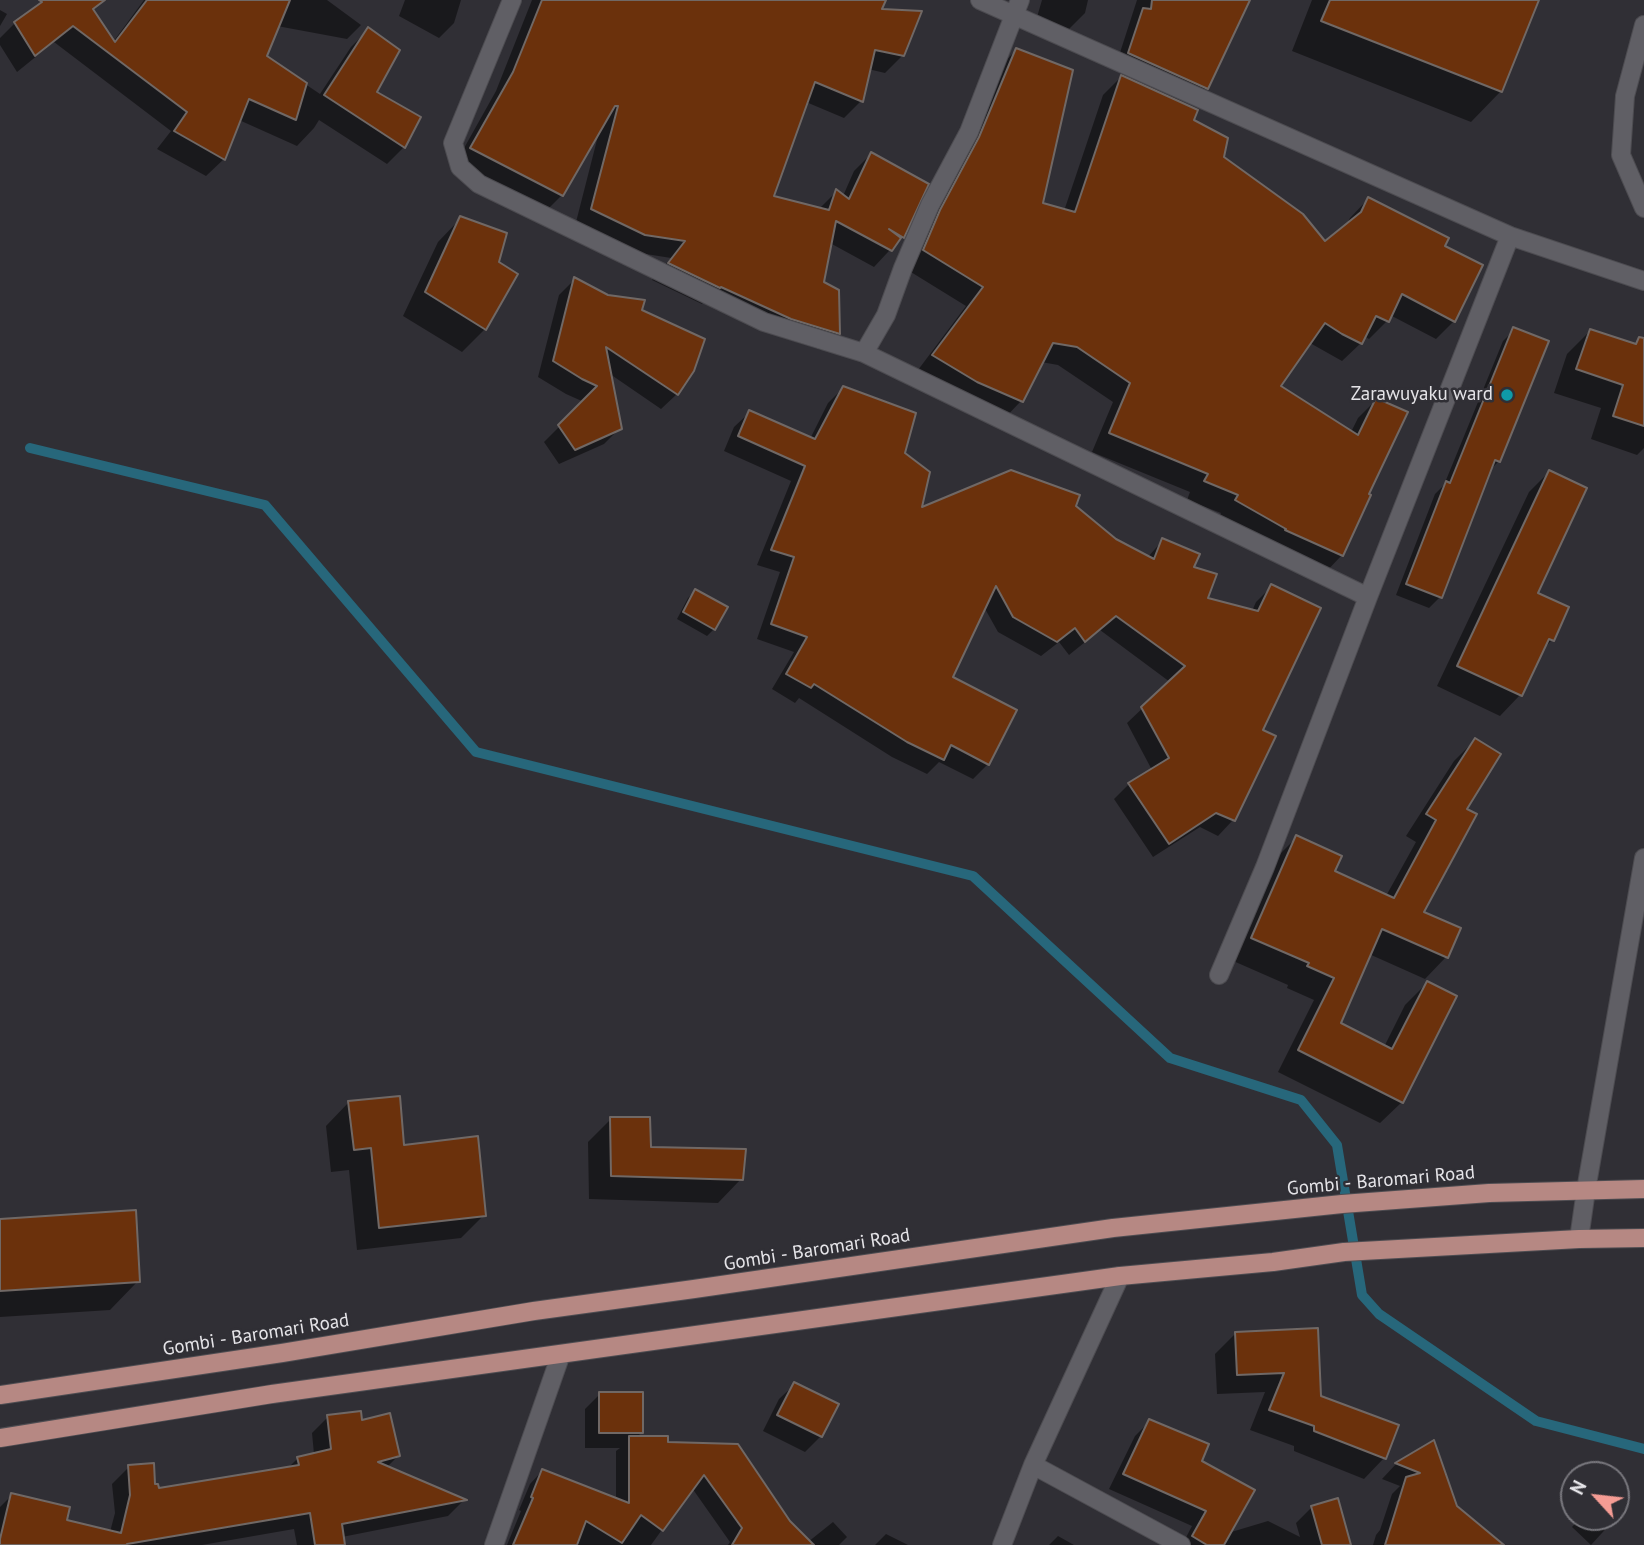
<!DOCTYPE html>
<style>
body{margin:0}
#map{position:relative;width:1644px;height:1545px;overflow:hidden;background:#302f35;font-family:"PT Sans",sans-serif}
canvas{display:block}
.north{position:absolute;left:1560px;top:1461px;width:70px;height:70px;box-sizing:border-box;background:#302f35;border:2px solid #78777d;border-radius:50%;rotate:297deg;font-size:19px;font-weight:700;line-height:28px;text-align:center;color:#e5e4e8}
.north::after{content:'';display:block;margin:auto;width:24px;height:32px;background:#f59c94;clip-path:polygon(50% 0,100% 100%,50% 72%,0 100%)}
</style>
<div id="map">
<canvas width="1644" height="1545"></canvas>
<div class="north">N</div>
</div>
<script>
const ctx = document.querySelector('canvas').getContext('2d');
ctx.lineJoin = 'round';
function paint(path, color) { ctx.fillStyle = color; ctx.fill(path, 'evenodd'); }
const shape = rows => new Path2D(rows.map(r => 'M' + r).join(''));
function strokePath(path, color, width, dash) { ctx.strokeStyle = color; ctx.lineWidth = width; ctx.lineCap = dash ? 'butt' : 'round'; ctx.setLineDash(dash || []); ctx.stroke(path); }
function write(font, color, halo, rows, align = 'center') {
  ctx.font = font + ' "PT Sans",sans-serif'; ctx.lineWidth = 5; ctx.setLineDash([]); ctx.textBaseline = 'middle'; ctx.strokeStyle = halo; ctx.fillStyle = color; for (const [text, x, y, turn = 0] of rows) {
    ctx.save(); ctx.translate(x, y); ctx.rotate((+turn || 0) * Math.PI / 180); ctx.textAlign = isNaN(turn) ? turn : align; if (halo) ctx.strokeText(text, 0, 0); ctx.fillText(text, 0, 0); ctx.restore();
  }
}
paint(shape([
 [48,0,84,0,113,42,144,0,327,0,361,25,347,39,277,26,265,57,320,94,351,47,368,30,374,92,404,147,387,164,319,120,314,128,297,146,239,120,224,159,206,176,157,149,171,131,54,42,17,72,0,45,0,38,15,23],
 [405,0,461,0,454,23,439,38,399,16],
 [532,0,884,0,879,10,902,56,885,73,868,69,861,101,844,118,806,102,771,197,819,209,836,192,843,196,854,171,871,154,902,237,874,267,830,243,822,283,838,333,821,350,774,335,703,303,702,304,652,280,671,258,627,251,575,226,599,132,562,195,545,212,454,166,496,91],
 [1042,0,1088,0,1085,13,1069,29,1037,17],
 [1137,0,1248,0,1206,88,1192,102,1115,68],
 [1312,0,1538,0,1501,91,1471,122,1292,51],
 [0,10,7,14,0,26],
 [1016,50,1041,204,1064,211,1103,95,1121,77,1191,121,1222,158,1324,243,1346,226,1350,218,1368,199,1442,247,1454,321,1436,339,1390,315,1387,321,1369,339,1364,336,1361,343,1342,361,1310,343,1279,386,1351,432,1358,418,1376,400,1367,495,1342,555,1324,574,1218,519,1221,513,1187,500,1190,492,1092,452,1113,402,1058,365,1041,362,1021,401,1003,420,915,374,966,306,906,269,998,69],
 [461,218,497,263,485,329,462,352,403,316,438,242],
 [574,280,640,311,677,394,661,409,610,374,620,428,604,444,559,464,544,442,584,402,566,394,538,377,559,295],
 [1514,330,1499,461,1489,471,1440,597,1429,608,1396,595,1435,494,1444,485,1503,341],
 [1590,331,1644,349,1644,448,1637,455,1591,439,1601,408,1554,393,1567,354],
 [843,388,903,454,919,510,1074,507,1115,541,1147,558,1163,540,1192,568,1206,599,1252,611,1256,602,1271,587,1260,731,1274,737,1233,820,1218,836,1200,827,1153,857,1114,799,1129,784,1152,770,1127,723,1170,682,1100,630,1069,655,1059,642,1041,656,998,632,984,607,950,678,988,764,973,779,939,762,927,774,892,757,799,698,795,703,772,689,794,652,757,639,780,572,757,565,791,481,724,451,734,427,750,412,810,439,828,403],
 [1549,472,1536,594,1567,608,1552,640,1542,650,1520,695,1500,716,1437,686,1529,492],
 [695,591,714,629,707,636,677,619,688,598],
 [1475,740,1465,810,1422,913,1459,929,1446,957,1425,979,1369,954,1338,1024,1384,1047,1405,1005,1427,983,1402,1102,1380,1123,1278,1072,1314,1000,1287,988,1288,985,1231,960,1275,859,1296,838,1333,872,1386,896,1416,842,1406,836,1454,761],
 [349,1102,484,1215,461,1238,357,1250,349,1170,331,1172,326,1126],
 [611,1119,650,1149,741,1179,718,1203,589,1199,588,1142],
 [0,1221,138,1281,110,1310,0,1317],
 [1235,1334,1319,1398,1397,1426,1384,1458,1364,1479,1294,1451,1294,1446,1250,1430,1265,1392,1217,1394,1215,1354],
 [795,1384,821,1436,805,1452,763,1431,779,1399],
 [600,1394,642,1432,636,1438,666,1444,788,1522,808,1542,833,1522,847,1537,839,1545,728,1545,730,1542,692,1488,651,1545,507,1545,521,1511,519,1510,530,1484,542,1471,616,1500,616,1451,620,1448,585,1448,585,1409],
 [328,1417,361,1422,398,1456,386,1468,464,1500,448,1516,342,1537,344,1545,297,1545,294,1529,202,1545,0,1545,0,1507,12,1495,65,1521,110,1532,115,1513,112,1484,129,1467,157,1490,287,1469,298,1458,314,1454,312,1433],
 [1150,1421,1200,1462,1228,1533,1268,1521,1300,1537,1296,1523,1311,1508,1337,1500,1349,1545,1182,1545,1192,1526,1109,1489,1135,1436],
 [1433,1442,1455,1507,1501,1545,1373,1545,1376,1535,1380,1530,1392,1494,1400,1486,1382,1479,1396,1464],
 [1616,1503,1623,1510,1591,1545,1572,1527,1581,1517,1616,1517],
 [886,1534,908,1545,875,1545],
 [1058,1536,1074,1545,1049,1545]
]), '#0007');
strokePath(shape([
 [30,448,265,505,476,752,973,876,1170,1058,1301,1100,1337,1145,1362,1295,1379,1314,1536,1421,1644,1449]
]), '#27677b', 10);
const building = shape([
 [39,0,105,0,93,9,115,42,147,0,290,0,267,56,307,83,296,120,249,99,225,160,174,131,187,112,73,26,35,56,14,22,42,2,39,0],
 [542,0,886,0,882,9,922,11,904,56,875,50,863,102,815,82,774,196,829,210,836,189,849,199,871,152,929,184,904,238,889,229,901,238,892,251,836,221,824,282,839,290,840,334,791,319,721,287,720,288,668,263,685,241,645,235,591,209,618,106,615,106,563,196,470,148,513,72,542,0],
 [1152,0,1250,0,1208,89,1128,53,1143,8,1151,9,1152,0],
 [1330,0,1539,0,1502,92,1321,21,1330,0],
 [368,27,400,50,377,92,421,117,405,148,324,95,368,27],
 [1016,48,1073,70,1043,203,1075,212,1121,75,1198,110,1194,120,1228,138,1224,157,1303,214,1325,241,1361,212,1368,197,1449,238,1445,246,1483,265,1455,322,1402,294,1389,322,1376,316,1362,344,1342,334,1325,323,1281,386,1358,435,1376,398,1408,412,1369,494,1371,495,1343,556,1285,530,1286,529,1235,500,1238,495,1204,481,1208,474,1109,433,1130,383,1077,347,1053,343,1023,402,977,382,932,355,983,287,923,250,940,210,979,137,1016,48],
 [460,216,507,233,499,262,518,274,486,330,425,292,460,216],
 [574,277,608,295,645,300,642,310,705,339,694,371,678,395,606,347,622,429,575,450,558,425,597,386,582,379,553,361,574,277],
 [1513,327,1549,341,1500,462,1495,460,1442,598,1406,584,1446,481,1450,483,1513,327],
 [1590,329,1636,344,1639,337,1644,338,1644,426,1613,416,1623,385,1576,369,1590,329],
 [843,386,916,413,905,453,930,472,922,507,1011,470,1080,495,1076,506,1116,539,1154,559,1162,538,1200,554,1194,567,1217,574,1208,598,1258,611,1271,584,1321,608,1263,730,1276,736,1235,821,1216,813,1169,844,1128,783,1169,758,1141,707,1185,666,1116,616,1085,642,1075,628,1057,642,1013,617,996,586,953,677,1017,710,989,765,951,745,944,760,907,742,814,684,811,688,786,674,807,637,771,624,794,557,771,550,805,466,738,436,749,410,815,439,843,386],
 [1549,470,1587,488,1538,593,1569,607,1554,641,1549,639,1522,696,1457,666,1549,470],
 [695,589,728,607,715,630,683,612,695,589],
 [1475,738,1501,754,1467,809,1477,814,1424,912,1461,928,1448,958,1382,929,1341,1023,1392,1049,1427,981,1457,996,1403,1103,1298,1050,1334,978,1307,966,1309,963,1251,938,1296,835,1342,856,1335,871,1394,898,1436,820,1426,814,1475,738],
 [400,1096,404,1145,478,1136,486,1216,379,1228,371,1148,354,1150,348,1101,400,1096],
 [610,1117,650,1117,651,1147,746,1149,743,1180,611,1176,610,1117],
 [136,1210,140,1282,0,1291,0,1219,136,1210],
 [1318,1328,1321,1396,1399,1425,1386,1459,1314,1431,1314,1426,1269,1410,1284,1373,1237,1375,1235,1332,1318,1328],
 [794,1382,839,1404,822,1437,777,1415,794,1382],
 [599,1392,643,1392,643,1433,599,1433,599,1392],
 [361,1411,362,1420,390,1413,400,1456,378,1462,467,1500,342,1524,345,1545,315,1545,310,1513,127,1544,127,1545,0,1545,0,1539,11,1493,70,1507,67,1520,121,1533,130,1495,128,1465,154,1463,155,1484,158,1484,159,1488,299,1465,297,1457,331,1449,327,1415,361,1411],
 [1149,1419,1209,1444,1202,1461,1255,1490,1224,1545,1207,1545,1192,1536,1206,1511,1123,1474,1149,1419],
 [629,1436,668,1436,668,1442,738,1444,790,1521,814,1545,732,1545,742,1528,704,1475,663,1531,641,1515,622,1543,586,1521,577,1545,513,1545,533,1498,531,1497,542,1469,629,1503,629,1436],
 [1434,1440,1457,1506,1504,1545,1385,1545,1406,1477,1420,1473,1395,1463,1434,1440],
 [1338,1498,1351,1545,1322,1545,1311,1506,1338,1498]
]);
paint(building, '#6b310c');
strokePath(building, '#706865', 2);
const minor = shape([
 [512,0,453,143,460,167,479,184,764,322,864,353,1368,597],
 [980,0,1510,236,1644,281],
 [1644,25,1625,96,1621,155,1644,208],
 [864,353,886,315,903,268,930,205,969,132,1020,0],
 [1219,975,1265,867,1368,597,1510,236],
 [1579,1239,1586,1190,1644,858],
 [1033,1465,1181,1545],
 [494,1545,561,1354],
 [1002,1545,1033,1465,1120,1276]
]);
const primary = shape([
 [0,1395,282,1353,534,1311,694,1289,1113,1228,1342,1204,1489,1193,1644,1189],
 [0,1438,272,1394,1120,1276,1273,1262,1344,1252,1579,1239,1644,1238]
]);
strokePath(minor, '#4d4c51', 20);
strokePath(primary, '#4d4c51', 20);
strokePath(minor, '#605f65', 18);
strokePath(primary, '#b68883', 18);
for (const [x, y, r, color] of [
 [1507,395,7,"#0f9aa8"]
]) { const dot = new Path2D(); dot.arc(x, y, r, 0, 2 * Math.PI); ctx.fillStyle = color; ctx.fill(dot); strokePath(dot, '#302f35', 2.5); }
write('19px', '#e5e4e8', '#302f35', [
 ["Zarawuyaku ward",1493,395]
], 'right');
write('19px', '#e5e4e8', '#302f35', [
 ["Gombi - Baromari Road",1381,1181,-5],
 ["Gombi - Baromari Road",817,1250,-9],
 ["Gombi - Baromari Road",256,1335,-9]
]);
</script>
